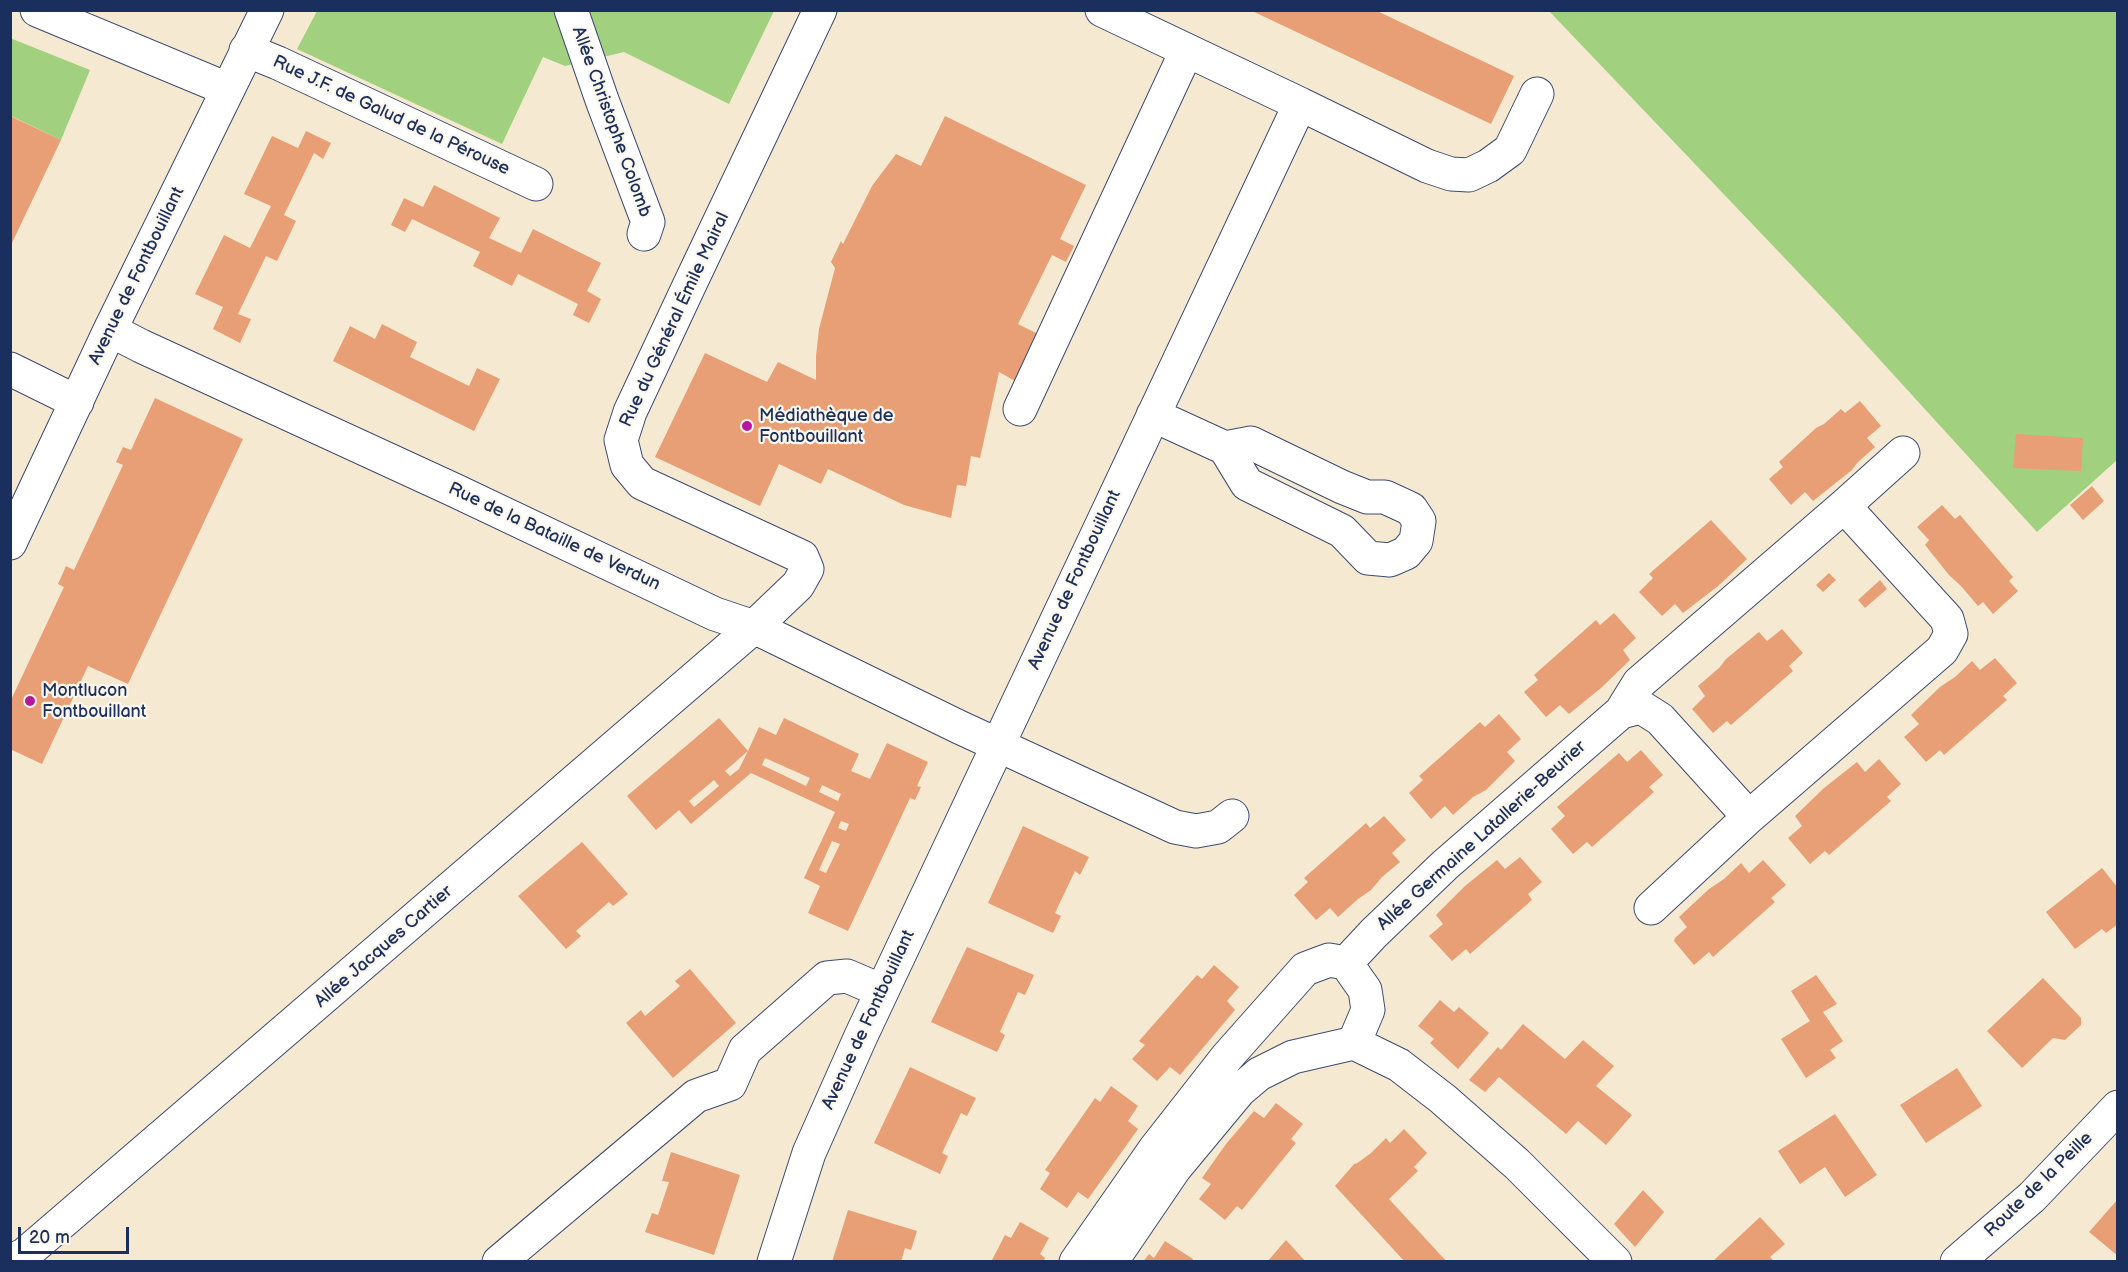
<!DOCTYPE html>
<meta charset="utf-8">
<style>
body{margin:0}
#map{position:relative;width:2128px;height:1272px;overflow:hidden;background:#f5e9d2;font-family:"Balsamiq Sans",sans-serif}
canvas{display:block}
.frame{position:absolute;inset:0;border:12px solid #1b2f5e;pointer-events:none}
.scale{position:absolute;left:18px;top:1227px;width:111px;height:27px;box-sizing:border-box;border:3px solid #1b2f5e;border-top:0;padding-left:8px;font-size:18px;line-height:21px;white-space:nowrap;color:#1b2f5e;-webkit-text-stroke:4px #fbf7ec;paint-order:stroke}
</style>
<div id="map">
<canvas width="2128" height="1272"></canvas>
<div class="frame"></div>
<div class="scale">20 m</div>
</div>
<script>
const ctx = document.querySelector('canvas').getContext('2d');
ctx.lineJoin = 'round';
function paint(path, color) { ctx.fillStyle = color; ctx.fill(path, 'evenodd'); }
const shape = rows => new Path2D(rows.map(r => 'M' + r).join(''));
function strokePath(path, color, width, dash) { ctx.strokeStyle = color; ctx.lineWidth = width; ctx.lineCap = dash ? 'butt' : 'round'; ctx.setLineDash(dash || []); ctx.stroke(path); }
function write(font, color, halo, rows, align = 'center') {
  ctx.font = font + ' "Balsamiq Sans",sans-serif'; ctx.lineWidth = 4.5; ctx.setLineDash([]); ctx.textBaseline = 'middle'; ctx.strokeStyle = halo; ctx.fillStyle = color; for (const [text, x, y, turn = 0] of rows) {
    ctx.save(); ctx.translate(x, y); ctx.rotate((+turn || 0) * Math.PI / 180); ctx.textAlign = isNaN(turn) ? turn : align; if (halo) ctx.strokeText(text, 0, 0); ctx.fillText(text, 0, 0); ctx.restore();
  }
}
paint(shape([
 [317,11,774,11,729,104,624,52,565,66,543,57,502,144,297,49],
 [1549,11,2117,11,2117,460,2037,532,1839,315],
 [10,38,90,70,61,140,11,116]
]), '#a1d07e');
paint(shape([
 [1250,10,1375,10,1514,76,1491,124],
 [10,116,61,140,10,247],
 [945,116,1086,185,1060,239,1074,246,1066,262,1052,255,1018,324,1038,334,1015,381,999,372,980,458,971,456,966,486,957,485,951,518,904,505,828,469,821,484,779,464,760,506,655,457,705,353,767,382,778,362,816,380,816,356,819,329,835,268,831,262,841,241,843,244,872,186,896,154,921,166],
 [306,131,331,143,323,159,314,153,284,215,296,221,277,261,266,256,238,314,251,319,240,343,213,329,223,307,195,294,224,235,250,248,271,206,244,194,272,136,298,148],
 [434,185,500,218,489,238,521,253,533,229,601,263,587,291,601,299,589,323,573,315,578,304,518,274,512,286,473,266,480,252,412,219,405,232,391,225,404,198,423,207],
 [382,324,417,342,410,357,469,386,477,368,500,379,474,431,333,361,350,326,375,339],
 [155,398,243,439,128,684,88,666,42,764,10,749,10,702,64,587,58,584,66,566,74,570,123,465,116,462,123,447,131,450],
 [1860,401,1881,426,1867,438,1875,447,1857,463,1852,470,1813,501,1805,492,1791,505,1769,479,1783,467,1779,462,1816,428,1824,424,1841,409,1845,413],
 [2016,434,2083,438,2081,471,2013,468],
 [2092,486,2104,501,2083,520,2070,505],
 [1942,505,1955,519,1960,515,2013,577,2009,581,2018,591,1993,614,1983,602,1978,606,1961,586,1949,575,1925,545,1929,540,1917,527],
 [1711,520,1747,559,1718,586,1683,613,1675,604,1662,616,1639,592,1653,578,1649,574],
 [1829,573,1836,580,1823,592,1816,585],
 [1880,580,1887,589,1865,608,1858,600],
 [1614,613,1636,638,1623,650,1630,660,1601,688,1569,714,1560,705,1546,717,1524,692,1538,680,1534,675,1596,620,1600,625],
 [1782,629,1803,653,1789,666,1793,671,1731,725,1727,721,1713,733,1692,709,1705,696,1698,686,1719,668,1726,659,1759,632,1767,641],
 [1995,658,2017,683,2003,696,2007,700,1944,755,1940,750,1926,762,1904,737,1919,724,1911,715,1940,687,1955,677,1972,661,1980,670],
 [1499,714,1521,739,1507,752,1515,761,1486,790,1473,797,1453,815,1445,806,1431,819,1409,793,1423,780,1419,776,1480,722,1485,727],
 [719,718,748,751,759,727,776,735,784,718,859,754,851,771,870,779,887,743,928,762,917,786,921,787,915,800,910,798,848,931,808,913,820,886,804,878,835,812,751,773,691,824,679,810,656,830,627,796],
 [748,751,739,769,730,776,725,771],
 [765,758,810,778,806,786,762,765],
 [714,780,719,786,694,807,689,801],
 [822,785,841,794,838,801,819,792],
 [841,821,849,824,846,831,838,828],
 [832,841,840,844,826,873,819,870],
 [1641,750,1663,775,1649,787,1654,792,1592,847,1587,842,1573,854,1551,829,1565,816,1557,807,1619,753,1627,762],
 [1879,759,1901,784,1887,797,1891,801,1829,855,1825,851,1810,864,1788,838,1802,826,1795,816,1824,788,1857,762,1865,772],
 [1384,816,1406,840,1392,853,1400,862,1382,877,1371,890,1358,899,1338,917,1330,908,1316,920,1294,895,1308,882,1304,878,1366,823,1370,828],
 [1023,826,1089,857,1080,875,1075,871,1055,913,1061,916,1053,933,988,903],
 [582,842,628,894,613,906,609,902,576,931,581,936,566,949,518,896],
 [1520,857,1542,882,1528,894,1532,900,1470,954,1466,949,1452,961,1429,936,1443,924,1436,915,1465,886,1497,860,1505,869],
 [1763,860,1786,885,1771,898,1775,902,1713,957,1709,952,1694,965,1674,941,1675,938,1687,927,1679,917,1709,889,1724,879,1741,863,1749,873],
 [2102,868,2118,888,2118,924,2106,933,2102,929,2075,949,2046,912],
 [967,947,1034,975,1025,995,1018,992,1000,1032,1005,1035,997,1052,931,1022],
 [1214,965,1239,987,1227,1001,1235,1010,1180,1075,1170,1067,1157,1081,1132,1059,1145,1045,1139,1041,1197,975,1202,979],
 [690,969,736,1023,673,1078,626,1023,641,1010,645,1016,680,986,675,981],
 [1816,975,1837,1004,1823,1012,1843,1041,1830,1050,1836,1058,1806,1078,1781,1039,1810,1021,1791,991],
 [2043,978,2081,1018,2081,1025,2065,1040,2053,1038,2022,1068,1987,1031],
 [1440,1000,1454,1012,1459,1007,1489,1033,1458,1069,1430,1043,1434,1039,1418,1026],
 [1523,1024,1565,1059,1583,1040,1614,1066,1596,1086,1632,1115,1606,1145,1578,1121,1566,1134,1499,1077,1485,1092,1469,1080,1498,1047,1501,1050],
 [910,1067,976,1098,967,1116,961,1113,942,1153,948,1156,940,1174,874,1143],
 [1957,1068,1982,1106,1926,1143,1900,1105],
 [1111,1086,1138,1106,1128,1121,1138,1129,1088,1199,1078,1192,1067,1208,1040,1189,1050,1173,1045,1170,1095,1098,1100,1102],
 [1276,1103,1303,1124,1291,1139,1296,1143,1242,1210,1237,1206,1225,1220,1199,1199,1211,1184,1202,1178,1226,1144,1254,1111,1264,1118],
 [1835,1114,1877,1175,1845,1197,1825,1167,1800,1184,1778,1151],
 [1404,1129,1427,1153,1414,1167,1418,1171,1389,1199,1447,1262,1405,1262,1335,1186,1355,1163,1356,1164,1371,1153,1386,1138,1390,1143],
 [671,1152,740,1175,714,1255,645,1232,652,1213,658,1215,669,1182,662,1181],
 [1643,1190,1664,1212,1635,1247,1614,1224],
 [2118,1199,2118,1256,2089,1232],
 [848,1210,917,1231,911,1250,905,1248,901,1262,832,1262],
 [1760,1217,1785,1244,1770,1257,1775,1262,1712,1262],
 [1020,1222,1049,1238,1040,1254,1045,1258,1043,1262,991,1262,1005,1235,1011,1238],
 [1286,1240,1306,1262,1267,1262],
 [1165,1241,1193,1259,1192,1262,1143,1262,1149,1254,1154,1258]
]), '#e89f75');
const minor = shape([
 [37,10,227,89],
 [571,10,602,100,648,222,644,234],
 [246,50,278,63,536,184],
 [1300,104,1427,166,1451,174,1469,175,1488,166,1510,150,1537,94],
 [110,330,141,346,454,490,715,614,754,627,959,727,1175,827,1196,831,1218,827,1232,816],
 [10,369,77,402],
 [1020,409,1186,52],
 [1153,415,1225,448,1247,484,1342,531,1368,558,1390,560,1406,553,1416,541,1419,521,1411,509,1385,497,1367,497,1342,487,1251,443,1225,448],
 [1844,506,1903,453],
 [10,543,110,330,267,10],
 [1651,908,1749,817],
 [1346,963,1374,933,1445,865,1621,712,1639,683,1844,506,1947,619,1951,634,1942,650,1749,817,1660,719,1641,707,1621,712],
 [1354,1043,1399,1065,1443,1099,1517,1164,1615,1262],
 [10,1261,24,1255,754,627,798,585,807,569,802,557,642,483,627,465,621,440,630,412,689,286,820,10],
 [499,1262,696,1096,730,1084,745,1050,827,978,847,976,882,991],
 [774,1262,809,1153,861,1036,1300,104,1102,10],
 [1076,1262,1155,1149,1227,1057,1305,969,1329,960,1346,963,1365,990,1368,1010,1354,1043,1293,1057,1259,1074,1239,1091,1175,1168,1111,1262],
 [1957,1262,2032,1197,2118,1107]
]);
strokePath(minor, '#3c4b6f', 35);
strokePath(minor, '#fff', 33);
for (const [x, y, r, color] of [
 [747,426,6,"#b5179e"],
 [30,701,6,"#b5179e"]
]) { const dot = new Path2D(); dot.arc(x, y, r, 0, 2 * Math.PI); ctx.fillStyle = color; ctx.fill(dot); strokePath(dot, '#fbf7ec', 2); }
write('18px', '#1b2f5e', '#fbf7ec', [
 ["Rue J.F. de Galud de la Pérouse",391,116,25],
 ["Allée Christophe Colomb",611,122,70],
 ["Avenue de Fontbouillant",137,276,-64],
 ["Rue du Général Émile Mairal",675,320,-65],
 ["Rue de la Bataille de Verdun",554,537,25],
 ["Avenue de Fontbouillant",1075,580,-65],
 ["Allée Germaine Latallerie-Beurier",1482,836,-42],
 ["Allée Jacques Cartier",384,947,-41],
 ["Avenue de Fontbouillant",869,1020,-65],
 ["Route de la Peille",2039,1185,-44]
]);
write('18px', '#1b2f5e', '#fbf7ec', [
 ["Médiathèque de",759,416],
 ["Fontbouillant",759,437],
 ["Montlucon",42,691],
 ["Fontbouillant",42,712]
], 'left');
</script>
